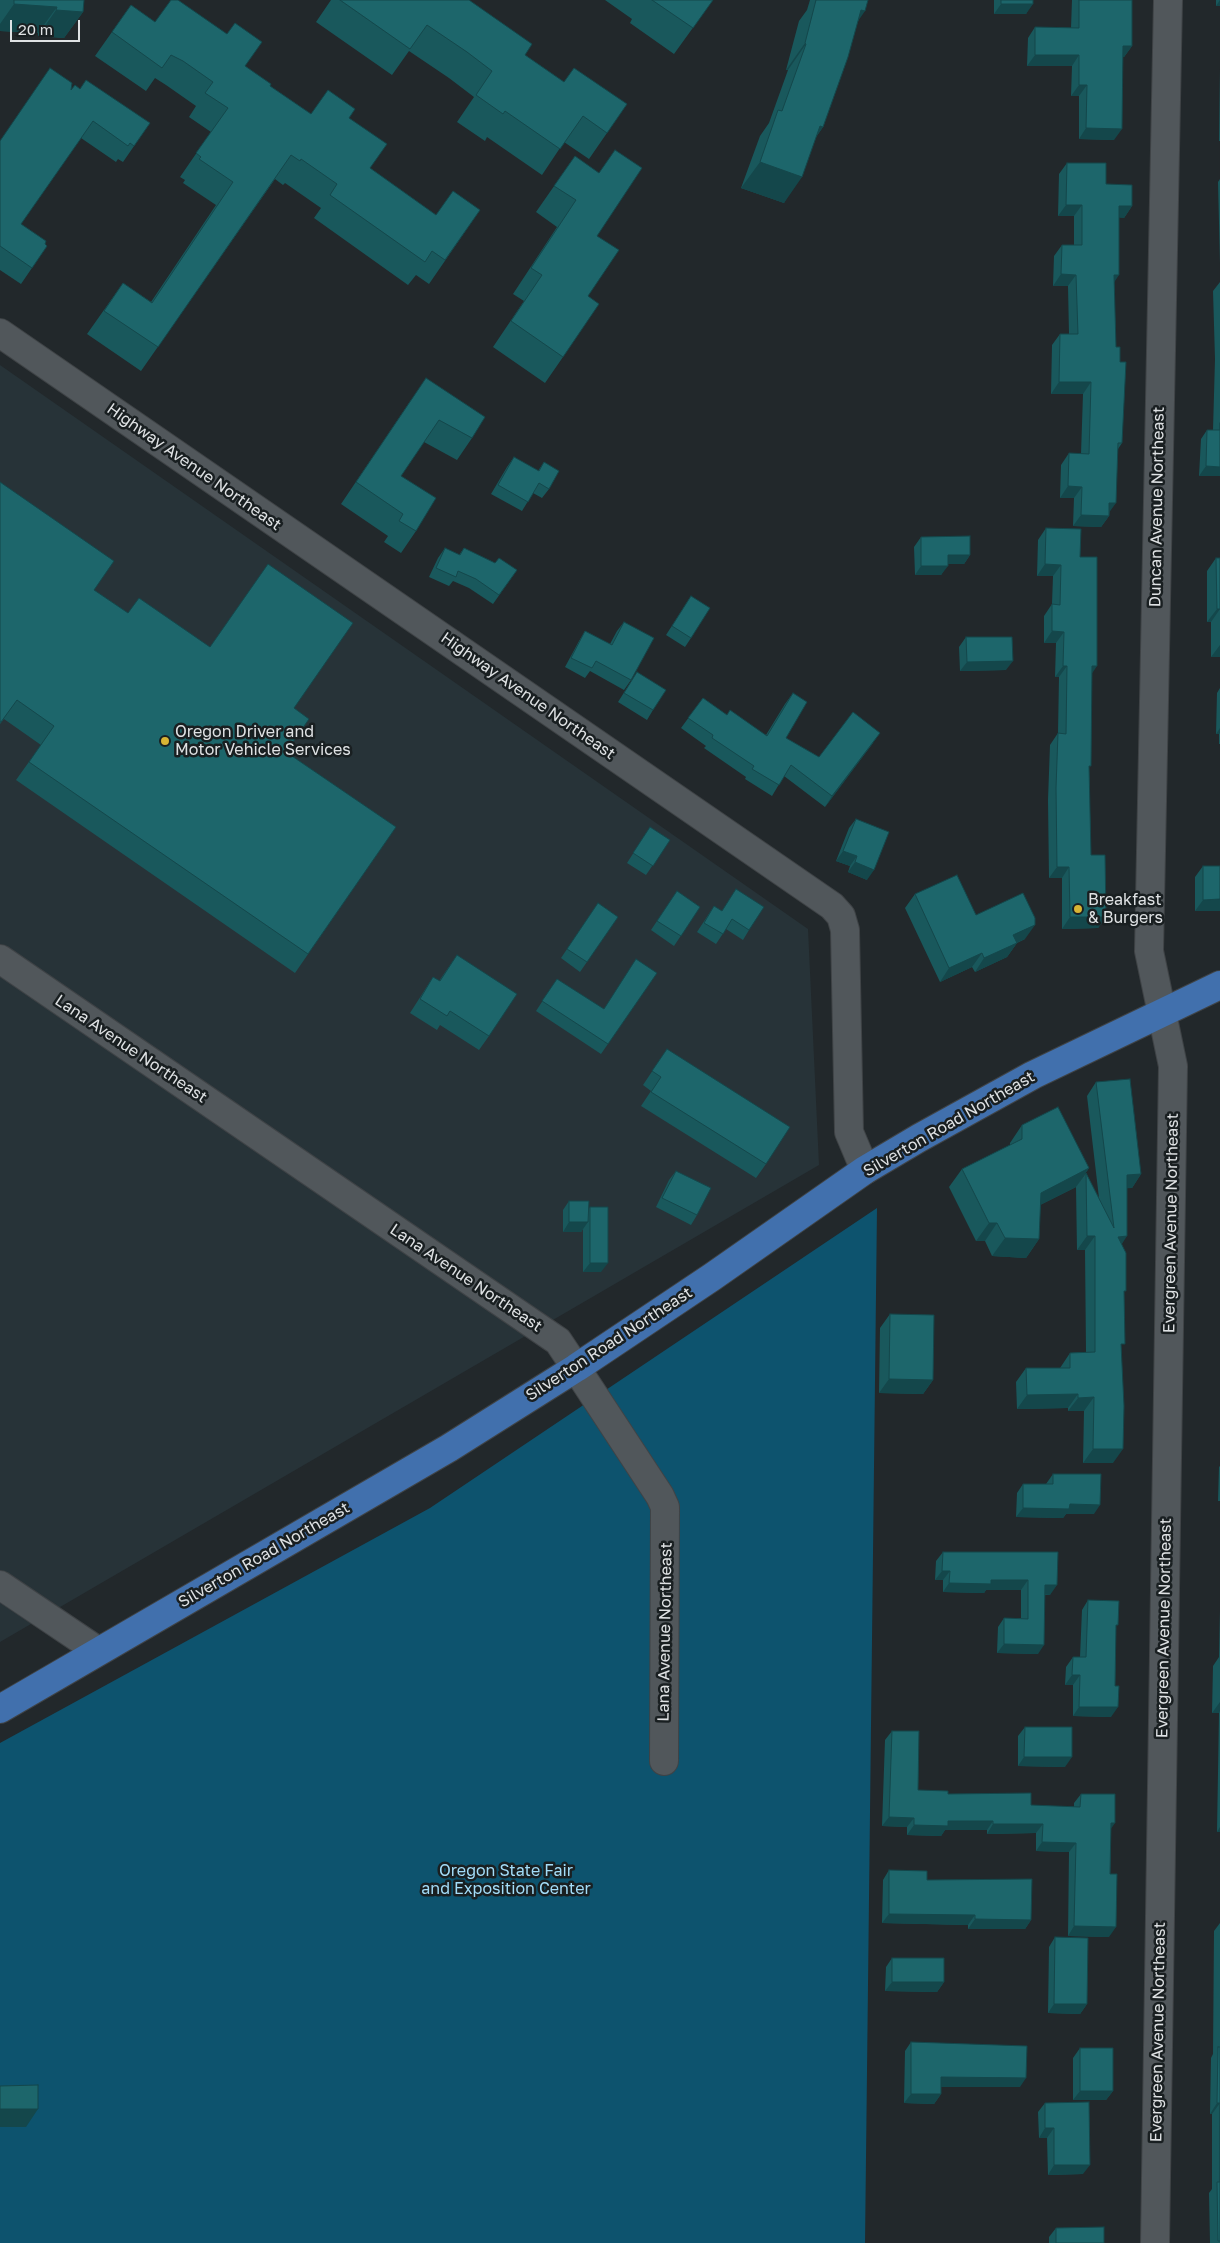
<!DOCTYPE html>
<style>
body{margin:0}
#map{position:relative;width:1220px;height:2243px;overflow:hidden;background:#22282b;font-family:"Golos Text",sans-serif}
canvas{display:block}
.scale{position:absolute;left:10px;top:20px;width:70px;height:22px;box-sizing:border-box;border:2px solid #dfe2e4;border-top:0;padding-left:6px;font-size:15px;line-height:18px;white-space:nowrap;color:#dfe2e4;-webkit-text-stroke:4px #191f21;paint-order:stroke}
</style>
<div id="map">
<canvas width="1220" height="2243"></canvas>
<div class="scale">20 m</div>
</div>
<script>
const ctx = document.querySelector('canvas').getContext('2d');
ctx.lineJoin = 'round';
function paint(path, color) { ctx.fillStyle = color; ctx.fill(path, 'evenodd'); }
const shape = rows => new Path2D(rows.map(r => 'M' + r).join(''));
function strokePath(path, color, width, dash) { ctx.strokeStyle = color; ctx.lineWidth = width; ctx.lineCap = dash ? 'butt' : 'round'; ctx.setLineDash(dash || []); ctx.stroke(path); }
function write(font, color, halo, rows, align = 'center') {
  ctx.font = font + ' "Golos Text",sans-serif'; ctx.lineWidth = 5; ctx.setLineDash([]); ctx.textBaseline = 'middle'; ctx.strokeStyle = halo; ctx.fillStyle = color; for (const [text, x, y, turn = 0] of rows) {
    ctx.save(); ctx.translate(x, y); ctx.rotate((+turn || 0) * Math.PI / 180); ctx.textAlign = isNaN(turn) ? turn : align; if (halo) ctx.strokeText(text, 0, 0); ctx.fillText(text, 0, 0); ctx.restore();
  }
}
paint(shape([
 [0,365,808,929,819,1165,0,1642]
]), '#273338');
paint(shape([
 [877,1208,865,2243,0,2243,0,1743,430,1508]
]), '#0d536e');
const street = shape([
 [0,333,832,906,841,916,845,930,849,1132,865,1170],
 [576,1368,660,1496,665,1507,664,1761],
 [0,1585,98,1651],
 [1155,2243,1173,1066,1149,951,1168,0]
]);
const secondary = shape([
 [0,959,552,1337,558,1341,576,1368]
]);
const primary = shape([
 [0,1709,449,1448,576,1368,712,1277,865,1170,919,1138,1033,1075,1220,985]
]);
strokePath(street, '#3f4346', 30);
strokePath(secondary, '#3f4346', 30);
strokePath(primary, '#3f4346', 30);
strokePath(street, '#51575b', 28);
strokePath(secondary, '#51575b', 28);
strokePath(primary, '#4170ad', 28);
paint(shape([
 [0,0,84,0,83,12,64,38,38,36,38,33,0,31],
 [331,0,469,0,525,55,564,82,627,104,589,159,564,142,542,175,487,137,485,141,457,122,474,97,449,78,409,51,392,75,316,22],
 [605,0,713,0,674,54,630,23,632,19],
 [810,0,868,0,858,21,823,127,816,137,784,203,741,188,760,136,769,123,788,70,786,70,799,21,807,10],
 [994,0,1033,0,1026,14,994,14],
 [1072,0,1132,0,1132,46,1124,57,1123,57,1114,140,1079,139,1079,96,1071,96,1072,66,1027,66,1028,38,1035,27,1071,28],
 [1216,0,1220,0,1220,6,1216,6],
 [131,5,155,22,245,66,270,86,311,114,349,118,370,168,436,215,480,210,429,284,416,275,408,285,314,218,321,208,285,183,283,185,275,179,141,371,87,334,123,283,151,302,216,205,183,183,185,180,180,177,211,132,189,117,196,106,166,85,155,78,146,91,95,56],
 [1220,69,1220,141,1219,141],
 [80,89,150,123,123,162,118,159,116,162,81,138,21,224,47,246,21,284,0,270,0,141,71,90],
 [575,156,597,236,588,296,563,357,545,383,493,347,524,301,513,294,557,227,536,212],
 [1067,163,1106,184,1132,206,1124,218,1119,217,1114,283,1116,347,1122,443,1118,449,1109,516,1101,527,1073,526,1074,498,1060,498,1061,465,1069,453,1081,454,1083,394,1051,394,1052,345,1060,334,1069,334,1068,286,1053,286,1054,256,1062,245,1074,245,1074,216,1058,216,1059,174],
 [1220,179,1220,264,1218,182],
 [1220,282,1220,476,1199,476,1201,439,1207,430,1213,430,1215,359,1213,291],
 [411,400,472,438,457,460,424,442,401,476,416,531,401,553,384,542,388,536,341,504],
 [514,457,538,471,544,462,549,489,542,498,533,493,522,511,491,494,507,467],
 [0,482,94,590,128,613,294,708,286,752,396,827,295,973,16,780,41,745,4,719,0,724],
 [1046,528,1080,557,1092,673,1089,769,1091,855,1106,917,1098,928,1062,929,1062,878,1049,878,1048,800,1050,745,1058,733,1059,677,1055,677,1056,643,1044,643,1044,616,1052,604,1053,576,1037,576,1038,540],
 [921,537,970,555,964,564,948,564,941,575,915,575,914,547],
 [445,548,459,555,464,548,495,563,517,570,493,604,469,588,453,581,449,586,429,577,438,558],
 [1216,558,1220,558,1220,657,1211,657,1211,622,1207,622,1207,571],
 [691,596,691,638,685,647,666,635],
 [624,622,631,680,624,690,590,671,585,678,565,667,579,641,585,631,610,644,617,631],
 [966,637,1006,670,960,671,959,647],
 [637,672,653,710,647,720,618,702],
 [1220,688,1220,744,1219,744,1219,734,1216,734,1217,693],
 [793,693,786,738,819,757,873,743,825,807,784,776,772,796,745,779,746,777,704,748,706,746,681,728,703,698,727,715,766,735,785,704],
 [856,819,867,880,848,872,850,866,836,861,849,828],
 [650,827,670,840,646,875,627,863],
 [1203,866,1220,911,1195,911,1195,877],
 [736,889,749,930,743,940,726,929,716,944,697,932,714,906,722,911],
 [677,891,700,907,674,946,651,930],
 [915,894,976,915,1025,939,1017,943,1007,957,975,972,972,967,940,982,905,908],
 [598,903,618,917,580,972,561,958],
 [457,955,489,1036,479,1050,440,1025,437,1030,410,1013,433,977,439,981],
 [657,973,601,1054,536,1011,557,979,603,1009],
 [667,1049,766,1164,756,1178,641,1106,651,1091,643,1085],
 [1096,1082,1141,1174,1132,1188,1127,1188,1122,1244,1124,1294,1113,1463,1083,1463,1084,1411,1068,1411,1068,1408,1017,1409,1016,1382,1026,1368,1060,1368,1070,1353,1086,1352,1085,1250,1077,1250,1076,1187,1086,1173,1099,1198,1087,1096],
 [1022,1125,1089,1168,1076,1187,1040,1205,1039,1239,1026,1258,992,1256,985,1241,976,1241,949,1187,962,1169,1010,1145,1010,1143],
 [676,1171,697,1215,691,1225,656,1207,669,1180],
 [569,1201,588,1210,590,1207,601,1272,583,1272,583,1229,581,1232,563,1232,563,1210],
 [890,1314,933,1380,923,1394,879,1393,880,1328],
 [1220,1466,1220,1501,1218,1501,1219,1467],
 [1053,1474,1094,1514,1066,1514,1063,1518,1016,1517,1017,1493,1023,1484,1046,1484],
 [943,1552,1058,1552,1050,1595,1045,1595,1038,1654,997,1653,998,1627,1004,1618,1021,1618,1021,1590,986,1590,984,1593,943,1592,943,1580,935,1580,936,1561],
 [1088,1600,1116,1628,1115,1686,1111,1717,1073,1716,1073,1685,1065,1685,1066,1667,1073,1657,1080,1657,1082,1610],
 [1220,1610,1220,1832,1217,1832,1219,1713,1212,1713,1213,1666,1219,1657],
 [1025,1727,1065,1767,1018,1766,1018,1736],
 [892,1731,918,1790,1031,1805,1074,1807,1074,1803,1081,1794,1111,1830,1109,1937,1068,1936,1069,1852,1036,1851,1036,1833,987,1834,987,1830,945,1830,941,1836,907,1835,907,1827,882,1826,885,1740],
 [889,1870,927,1880,1031,1920,1025,1929,968,1929,968,1925,882,1923,883,1880],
 [1220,1923,1220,2243,1210,2243,1209,2193,1212,2189,1212,2114,1210,2114,1211,2058,1213,2054,1214,1931],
 [1055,1937,1087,2004,1080,2014,1048,2013,1049,1947],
 [892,1958,944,1982,937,1992,885,1991,886,1967],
 [911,2042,1020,2087,941,2087,941,2094,934,2104,904,2103,905,2051],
 [1080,2048,1113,2091,1106,2100,1073,2100,1073,2058],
 [1045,2103,1083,2174,1048,2175,1047,2138,1039,2138,1038,2112],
 [1056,2228,1104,2243,1049,2243,1049,2237]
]), '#19585c');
paint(shape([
 [1220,0,1220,6,1216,6],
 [14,4,57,7,38,33,0,31,0,24],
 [1001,4,1033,4,1026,14,994,14],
 [56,10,83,12,64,38,38,36],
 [861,10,865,11,847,37],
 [805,43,806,44,788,70,786,70],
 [1123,46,1132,46,1124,57,1115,56],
 [1035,55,1079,55,1072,66,1027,66],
 [1079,85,1087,85,1079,96,1071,96],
 [820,126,823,127,805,153],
 [1086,128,1122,129,1114,140,1079,139],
 [760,162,802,177,784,203,741,188],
 [1066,205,1082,205,1074,216,1058,216],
 [1119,206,1132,206,1124,218,1111,217],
 [1061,274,1076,275,1068,286,1053,286],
 [1114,275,1119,275,1111,287],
 [1059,382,1091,382,1083,394,1051,394],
 [1206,466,1220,467,1220,476,1199,476],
 [1068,486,1082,487,1074,498,1060,498],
 [1109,503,1116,503,1108,514],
 [1081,515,1109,516,1101,527,1073,526],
 [948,555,970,555,964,564,941,564],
 [1045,564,1061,565,1053,576,1037,576],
 [921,566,948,566,941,575,915,575],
 [1217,609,1220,609,1211,622,1207,622],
 [1052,631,1064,632,1056,643,1044,643],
 [1220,645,1220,657,1211,657],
 [1013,661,1006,670,960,671,967,662],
 [1063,666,1067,666,1059,677,1055,677],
 [1092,666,1097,666,1089,678],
 [1220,728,1220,733,1219,734,1216,734],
 [880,733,873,743,825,807,832,796],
 [843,851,857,856,850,866,836,861],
 [855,862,874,870,867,880,848,872],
 [1057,867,1069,867,1062,878,1049,878],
 [1220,899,1220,911,1195,911,1203,900],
 [1070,917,1106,917,1098,928,1062,929],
 [1035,925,1025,939,1003,949,1013,935],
 [1017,943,1007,957,975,972,984,958],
 [982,953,972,967,940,982,949,968],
 [1089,1168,1076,1187,1028,1211,1041,1193],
 [1141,1174,1132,1188,1117,1189,1127,1175],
 [569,1222,588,1222,581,1232,563,1232],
 [989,1223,997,1223,985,1241,976,1241],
 [1087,1236,1095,1236,1085,1250,1077,1250],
 [1127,1236,1118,1250,1118,1237],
 [1005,1238,1039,1239,1026,1258,992,1256],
 [590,1263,608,1263,601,1272,583,1272],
 [889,1379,933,1380,923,1394,879,1393],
 [1078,1394,1068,1408,1017,1409,1027,1395],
 [1094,1397,1084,1411,1068,1411,1078,1398],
 [1093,1449,1123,1449,1113,1463,1083,1463],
 [1070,1504,1100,1505,1094,1514,1066,1514,1063,1518,1016,1517,1023,1508],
 [942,1571,950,1571,943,1580,935,1580],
 [991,1580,1028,1580,1021,1590,986,1590,984,1593,943,1592,949,1583],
 [1045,1585,1057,1585,1050,1595,1039,1594],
 [1004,1644,1044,1645,1038,1654,997,1653],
 [1072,1675,1080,1675,1073,1685,1065,1685],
 [1220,1702,1220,1711,1219,1713,1212,1713],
 [1079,1707,1118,1707,1111,1717,1073,1716],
 [1024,1757,1072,1757,1065,1767,1018,1766],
 [889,1817,914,1818,907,1827,882,1826],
 [948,1821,993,1821,987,1830,945,1830,941,1836,907,1835,914,1825],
 [1111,1823,1115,1823,1108,1833],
 [993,1824,1043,1824,1036,1833,987,1834],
 [1220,1827,1220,1832,1217,1832],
 [1042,1842,1076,1843,1069,1852,1036,1851],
 [889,1914,975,1915,968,1925,882,1923],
 [975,1919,1031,1920,1025,1929,968,1929],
 [1074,1926,1116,1927,1109,1937,1068,1936],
 [892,1982,944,1982,937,1992,885,1991],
 [1054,2004,1087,2004,1080,2014,1048,2013],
 [941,2077,1026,2078,1020,2087,934,2087],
 [1080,2091,1113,2091,1106,2100,1073,2100],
 [911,2094,941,2094,934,2104,904,2103],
 [1217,2103,1220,2103,1212,2114,1210,2114],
 [0,2109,38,2109,26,2127,0,2127],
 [1045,2128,1054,2128,1047,2138,1039,2138],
 [1054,2165,1090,2165,1083,2174,1048,2175]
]), '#14474b');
const building = shape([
 [14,0,84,0,83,12,56,10,57,7,14,4,14,0],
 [171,0,178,0,227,34,235,23,262,42,245,66,271,84,270,86,311,114,328,90,355,109,349,118,387,144,370,168,436,215,453,191,480,210,445,260,432,251,425,262,330,195,337,184,301,159,300,161,291,155,158,347,104,311,123,283,152,303,233,182,199,159,201,157,196,153,228,108,205,93,213,82,183,61,171,55,162,68,112,32,131,5,155,22,171,0],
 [340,0,469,0,532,44,525,55,564,82,574,68,627,104,607,133,583,116,560,149,505,111,503,114,476,95,492,71,467,52,427,25,410,49,340,0],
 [652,0,713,0,693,28,652,0],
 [816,0,868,0,865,11,861,10,848,57,823,127,820,126,802,177,760,162,778,110,782,111,806,44,805,43,816,0],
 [1001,0,1033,0,1033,4,1001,4,1001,0],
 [1079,0,1132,0,1132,46,1123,46,1122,129,1086,128,1087,85,1079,85,1079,55,1035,55,1035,27,1079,28,1079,0],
 [50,68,72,83,71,90,75,85,80,89,86,80,150,123,134,146,130,143,128,146,93,121,21,224,46,241,45,244,47,246,32,268,0,246,0,141,50,68],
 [615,150,642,168,597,236,619,250,588,296,599,304,563,357,511,321,542,275,531,268,576,200,554,186,575,156,599,173,615,150],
 [1067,163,1106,163,1106,184,1132,185,1132,206,1119,206,1119,275,1114,275,1116,347,1120,347,1120,362,1126,362,1122,443,1118,443,1116,503,1109,503,1109,516,1081,515,1082,487,1068,486,1069,453,1089,454,1091,382,1059,382,1060,334,1078,334,1076,275,1061,274,1062,245,1082,245,1082,205,1066,205,1067,163],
 [426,378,485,417,472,438,439,420,401,476,436,498,416,531,399,521,403,514,356,482,426,378],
 [1220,423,1220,467,1206,466,1207,430,1220,430,1220,423],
 [514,457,539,471,544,462,559,471,549,489,539,483,528,502,498,485,514,457],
 [0,482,114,561,94,590,128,613,139,598,210,647,268,564,353,623,294,708,309,719,286,752,396,827,308,954,29,762,54,726,17,700,1,722,0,722,0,482],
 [1046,528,1081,529,1080,557,1097,557,1097,666,1092,666,1091,766,1089,766,1091,855,1105,855,1106,917,1070,917,1069,867,1057,867,1056,788,1058,733,1066,734,1067,666,1063,666,1064,632,1052,631,1052,604,1060,605,1061,565,1045,564,1046,528],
 [970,536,970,555,948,555,948,566,921,566,921,537,970,536],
 [445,548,460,555,464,548,495,563,499,558,517,570,499,595,476,579,458,571,456,577,436,568,445,548],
 [1216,558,1220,558,1220,609,1217,609,1216,558],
 [691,596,710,608,691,638,672,626,691,596],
 [624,622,654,638,631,680,596,661,592,668,571,658,585,631,612,645,624,622],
 [966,637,1012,637,1013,661,967,662,966,637],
 [637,672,666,690,653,710,624,693,637,672],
 [793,693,807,702,786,738,819,757,853,712,880,733,832,796,791,765,779,785,752,769,754,766,712,738,713,735,688,718,703,698,727,715,730,710,767,736,793,693],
 [856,819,889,832,874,870,855,862,857,856,843,851,856,819],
 [650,827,670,840,653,866,633,853,650,827],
 [1203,866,1220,866,1220,899,1203,900,1203,866],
 [957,875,976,915,1023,893,1035,918,1035,925,1013,935,1017,943,984,958,982,953,949,968,915,894,957,875],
 [736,889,764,907,749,930,732,919,723,934,704,923,714,906,722,911,736,889],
 [677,891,700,907,681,936,657,921,677,891],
 [598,903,618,917,587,962,567,949,598,903],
 [457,955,517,994,489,1036,450,1011,447,1016,420,999,433,977,440,981,457,955],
 [636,959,657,973,608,1044,542,1001,557,979,604,1009,636,959],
 [667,1049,790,1127,766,1164,651,1092,661,1077,652,1071,667,1049],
 [1130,1079,1141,1174,1127,1175,1127,1236,1118,1237,1126,1253,1126,1291,1124,1291,1125,1344,1121,1344,1124,1406,1123,1449,1093,1449,1094,1397,1078,1398,1078,1394,1027,1395,1026,1368,1070,1368,1070,1353,1095,1352,1095,1236,1087,1236,1086,1173,1114,1228,1096,1082,1130,1079],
 [1058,1107,1089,1168,1041,1193,1039,1239,1005,1238,997,1223,989,1223,962,1169,1022,1139,1022,1125,1058,1107],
 [676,1171,711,1188,697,1215,662,1198,676,1171],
 [569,1201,589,1201,588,1222,569,1222,569,1201],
 [590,1207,608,1207,608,1263,590,1263,590,1207],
 [890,1314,934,1315,933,1380,889,1379,890,1314],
 [1053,1474,1101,1474,1100,1505,1070,1504,1069,1509,1023,1508,1023,1484,1053,1484,1053,1474],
 [943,1552,1058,1552,1057,1585,1045,1585,1044,1645,1004,1644,1004,1618,1028,1619,1028,1580,991,1580,991,1584,949,1583,950,1571,942,1571,943,1552],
 [1088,1600,1119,1601,1118,1625,1116,1625,1115,1686,1119,1686,1118,1707,1079,1707,1080,1675,1072,1675,1073,1657,1086,1657,1088,1600],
 [1025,1727,1072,1727,1072,1757,1024,1757,1025,1727],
 [892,1731,919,1731,918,1790,948,1791,948,1794,1031,1793,1031,1805,1080,1807,1081,1794,1115,1794,1115,1823,1111,1823,1110,1874,1117,1874,1116,1927,1074,1926,1076,1843,1042,1842,1043,1824,993,1824,993,1821,948,1821,948,1826,914,1825,914,1818,889,1817,892,1731],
 [889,1870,927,1871,927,1880,1032,1879,1031,1920,975,1919,975,1915,889,1914,889,1870],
 [1055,1937,1088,1938,1087,2004,1054,2004,1055,1937],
 [892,1958,944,1958,944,1982,892,1982,892,1958],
 [911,2042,1027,2046,1026,2078,941,2077,941,2094,911,2094,911,2042],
 [1218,2047,1220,2047,1220,2241,1218,2241,1217,2182,1220,2182,1220,2103,1217,2103,1218,2047],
 [1080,2048,1113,2048,1113,2091,1080,2091,1080,2048],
 [38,2085,38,2109,0,2109,0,2086,38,2085],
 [1089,2102,1090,2165,1054,2165,1054,2128,1045,2128,1045,2103,1089,2102],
 [1104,2227,1104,2243,1056,2243,1056,2228,1104,2227]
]);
paint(building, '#1d666b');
strokePath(building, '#14474b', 1);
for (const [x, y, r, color] of [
 [165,741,5,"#d8b434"],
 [1078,909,5,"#d8b434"]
]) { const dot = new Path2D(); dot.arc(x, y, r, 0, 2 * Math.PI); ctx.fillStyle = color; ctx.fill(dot); strokePath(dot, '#191f21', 2); }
write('16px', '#dfe2e4', '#191f21', [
 ["Highway Avenue Northeast",194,467,35],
 ["Duncan Avenue Northeast",1157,507,-89],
 ["Highway Avenue Northeast",528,696,35],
 ["Lana Avenue Northeast",131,1049,34],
 ["Silverton Road Northeast",949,1124,-30],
 ["Evergreen Avenue Northeast",1171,1223,-89],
 ["Lana Avenue Northeast",466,1278,34],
 ["Silverton Road Northeast",609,1344,-33],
 ["Silverton Road Northeast",264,1555,-30],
 ["Evergreen Avenue Northeast",1164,1628,-89],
 ["Lana Avenue Northeast",665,1632,-89],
 ["Evergreen Avenue Northeast",1158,2032,-89]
]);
write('16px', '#dfe2e4', '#191f21', [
 ["Oregon Driver and",175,732],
 ["Motor Vehicle Services",175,750],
 ["Breakfast",1088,900],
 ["& Burgers",1088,918]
], 'left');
write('16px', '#a3ddf9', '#191f21', [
 ["Oregon State Fair",506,1871],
 ["and Exposition Center",506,1889]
]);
</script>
